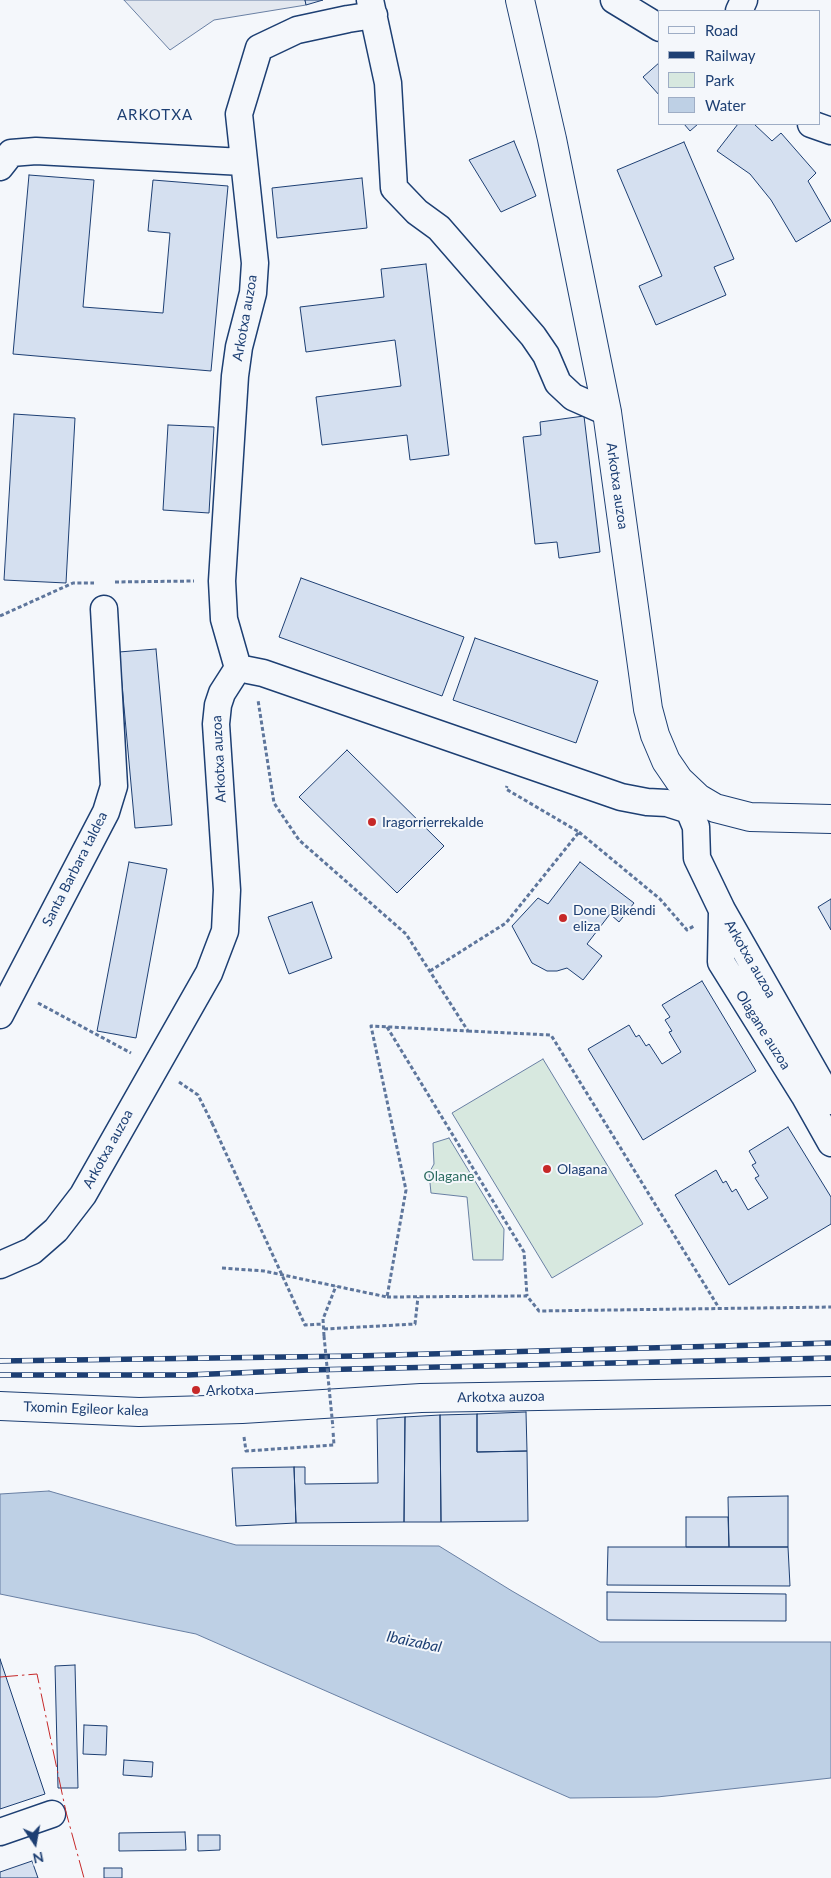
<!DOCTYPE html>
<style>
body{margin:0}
#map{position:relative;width:831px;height:1878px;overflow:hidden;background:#f4f7fb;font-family:Lato,sans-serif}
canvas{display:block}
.legend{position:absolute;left:658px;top:10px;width:162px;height:115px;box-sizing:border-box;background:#f4f7fb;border:1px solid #9eadc5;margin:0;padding:6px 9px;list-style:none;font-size:15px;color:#1d3f73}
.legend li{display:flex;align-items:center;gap:10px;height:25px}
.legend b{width:25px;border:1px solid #9eadc5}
.north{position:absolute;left:10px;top:1818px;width:50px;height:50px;-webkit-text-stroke:4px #f4f7fb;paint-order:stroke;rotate:168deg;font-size:14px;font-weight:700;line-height:20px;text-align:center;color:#1d3f73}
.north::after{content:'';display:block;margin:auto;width:18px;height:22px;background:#1d3f73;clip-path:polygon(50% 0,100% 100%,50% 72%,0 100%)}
</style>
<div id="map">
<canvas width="831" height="1878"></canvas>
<ul class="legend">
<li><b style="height:6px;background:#f4f7fb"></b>Road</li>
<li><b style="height:6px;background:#1d3f73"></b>Railway</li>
<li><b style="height:14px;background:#d7e8df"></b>Park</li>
<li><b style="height:14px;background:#bed0e5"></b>Water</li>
</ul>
<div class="north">N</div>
</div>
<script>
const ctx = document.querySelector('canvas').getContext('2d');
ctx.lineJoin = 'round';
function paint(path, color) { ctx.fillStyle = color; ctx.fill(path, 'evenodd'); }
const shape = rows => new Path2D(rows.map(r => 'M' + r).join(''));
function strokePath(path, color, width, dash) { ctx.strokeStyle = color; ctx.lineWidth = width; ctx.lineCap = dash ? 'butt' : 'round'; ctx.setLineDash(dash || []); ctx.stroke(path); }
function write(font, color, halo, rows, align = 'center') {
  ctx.font = font + ' Lato,sans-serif'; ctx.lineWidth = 4; ctx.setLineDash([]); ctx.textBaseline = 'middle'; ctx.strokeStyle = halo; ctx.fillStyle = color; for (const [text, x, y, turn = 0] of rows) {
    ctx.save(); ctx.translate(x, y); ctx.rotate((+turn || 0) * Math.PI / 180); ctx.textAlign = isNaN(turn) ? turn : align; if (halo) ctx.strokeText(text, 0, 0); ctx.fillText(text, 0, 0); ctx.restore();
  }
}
const green = shape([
 [543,1059,643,1224,552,1278,452,1113,543,1059],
 [449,1138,504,1229,503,1260,473,1260,467,1197,431,1193,429,1173,434,1164,433,1143,449,1138]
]);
paint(green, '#d7e8df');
strokePath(green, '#687fa3', 1);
const parking = shape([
 [124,0,305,0,306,5,214,20,170,50,124,0]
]);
paint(parking, '#e3e8f0');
strokePath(parking, '#687fa3', 1);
const water = shape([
 [49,1491,236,1545,439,1546,512,1591,600,1642,831,1642,831,1778,657,1797,570,1798,196,1634,0,1594,0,1494,49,1491]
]);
paint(water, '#bed0e5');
strokePath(water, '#687fa3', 1);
const building = shape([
 [305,0,323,0,306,5,305,0],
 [660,62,660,96,643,77,660,62],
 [684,124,698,124,690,131,684,124],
 [738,124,754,124,772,141,781,133,816,173,808,181,831,221,796,242,771,200,750,174,717,151,738,124],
 [514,141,536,196,501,212,469,160,514,141],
 [684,142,734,259,714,267,726,295,656,325,639,286,662,276,617,170,684,142],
 [29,175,94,180,83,307,163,313,170,233,148,231,153,180,228,186,211,371,13,354,29,175],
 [362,178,367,228,277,238,272,188,362,178],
 [426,264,449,455,410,460,407,435,322,445,316,397,401,386,395,340,306,352,300,307,384,297,381,269,426,264],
 [14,414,75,418,66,583,4,580,14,414],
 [584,416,600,552,559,558,557,542,535,544,523,437,541,435,540,422,584,416],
 [168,425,214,427,209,513,163,510,168,425],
 [301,578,464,637,442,696,279,637,301,578],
 [475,638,598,681,576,743,453,700,475,638],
 [156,649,172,825,135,828,119,652,156,649],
 [347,750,444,846,397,893,299,797,347,750],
 [129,862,167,869,136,1038,97,1031,129,862],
 [580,862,634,903,619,922,610,914,587,944,602,956,583,980,567,968,557,971,547,971,532,963,512,926,538,898,548,904,580,862],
 [831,899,831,930,818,907,831,899],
 [312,902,332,958,289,974,268,917,312,902],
 [702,981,756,1071,643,1140,588,1049,629,1025,636,1037,639,1035,646,1046,649,1044,662,1064,681,1052,669,1032,672,1031,665,1020,670,1017,662,1005,702,981],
 [788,1127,831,1197,831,1224,729,1285,675,1195,716,1170,723,1183,726,1181,732,1192,736,1189,748,1210,768,1198,755,1178,759,1176,752,1165,756,1163,749,1151,788,1127],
 [526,1412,527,1451,477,1452,477,1414,526,1412],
 [477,1414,477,1452,527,1451,528,1521,441,1522,440,1415,477,1414],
 [440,1415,441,1522,404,1522,405,1417,440,1415],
 [405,1417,404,1522,296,1523,294,1467,305,1467,305,1484,378,1483,377,1419,405,1417],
 [294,1467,296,1523,236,1526,232,1468,294,1467],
 [788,1496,788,1547,729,1547,728,1497,788,1496],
 [686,1517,728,1517,729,1547,686,1547,686,1517],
 [608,1547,788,1547,790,1586,607,1585,608,1547],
 [607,1592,786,1594,786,1621,607,1620,607,1592],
 [0,1659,45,1794,0,1809,0,1659],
 [75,1665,78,1788,58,1788,55,1666,75,1665],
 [84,1725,107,1726,106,1755,83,1754,84,1725],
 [124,1760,153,1762,152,1777,123,1775,124,1760],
 [185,1832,186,1850,119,1851,119,1833,185,1832],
 [198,1835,220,1835,220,1850,198,1851,198,1835],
 [32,1861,38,1878,0,1878,0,1872,32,1861],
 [104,1868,122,1868,122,1878,104,1878,104,1868]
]);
paint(building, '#d5e0f0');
strokePath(building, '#1d3f73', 1);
const street = shape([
 [370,0,388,83,394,188,417,212,439,228,533,336,546,355,558,383,573,397,607,412],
 [614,0,660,28],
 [739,11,744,0],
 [811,124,831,131],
 [0,167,11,153,36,151,243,162],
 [238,668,263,673,621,797,647,802,667,803,689,810,698,798],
 [689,810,696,827,697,858,722,910,831,1101],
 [722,912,721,962,804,1095,831,1143],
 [0,1015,106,812,114,786,104,609],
 [0,1265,32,1251,56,1230,83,1195,209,973,225,931,227,890,216,724,218,705,222,693,238,668,224,619,222,581,235,376,239,347,253,293,255,263,239,114,259,48,297,30,348,19,374,15],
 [0,1832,52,1814]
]);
const secondary = shape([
 [520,0,552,139,607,412,648,709,655,735,666,761,679,780,698,798,715,808,750,817,831,819],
 [0,1406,139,1412,242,1409,421,1398,831,1391]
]);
strokePath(street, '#1d3f73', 29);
strokePath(secondary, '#1d3f73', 30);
strokePath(shape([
 [115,582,194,581],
 [0,616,73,583,94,583],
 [579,832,660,899,687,930,694,926],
 [430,971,506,923,579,832,506,789,507,786],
 [38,1003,131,1053],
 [387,1027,524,1252,527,1296],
 [468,1031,551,1035,719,1308],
 [179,1082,198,1095,212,1123],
 [222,1268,264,1271,387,1297,406,1190,371,1026,468,1031,406,934,299,840,274,803,258,700],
 [387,1297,527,1296,539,1311,831,1307],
 [324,1329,415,1324,418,1297],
 [324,1336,323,1319,336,1286],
 [244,1437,246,1451,334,1445,333,1431]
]), '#5e769c', 3, [4, 2.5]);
strokePath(street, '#f4f7fb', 26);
strokePath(secondary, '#f4f7fb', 28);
const rail = shape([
 [0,1361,356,1356,831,1343],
 [0,1375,187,1375,309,1370,831,1358]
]);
strokePath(rail, '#1d3f73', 5.5);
strokePath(rail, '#f4f7fb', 4, [11]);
strokePath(shape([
 [212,1123,305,1325,323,1324],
 [324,1336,333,1428]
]), '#5e769c', 3, [4, 2.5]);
strokePath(shape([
 [0,1677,37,1674,66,1812,84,1878]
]), '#c62828', 1, [18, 4, 2.5, 4]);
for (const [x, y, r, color] of [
 [372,822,5,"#c62828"],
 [563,918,5,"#c62828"],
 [547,1169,5,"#c62828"],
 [196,1390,5,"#c62828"]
]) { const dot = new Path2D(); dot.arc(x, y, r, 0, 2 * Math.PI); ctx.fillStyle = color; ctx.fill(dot); strokePath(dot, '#f4f7fb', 2); }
write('14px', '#1d3f73', '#f4f7fb', [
 ["Arkotxa auzoa",245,318,-80],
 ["Arkotxa auzoa",617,486,82],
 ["Arkotxa auzoa",219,759,-93],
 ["Santa Barbara taldea",75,869,-63],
 ["Arkotxa auzoa",750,959,60],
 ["Olagane auzoa",763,1030,58],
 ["Arkotxa auzoa",108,1149,-61],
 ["Arkotxa auzoa",501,1397,-1],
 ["Txomin Egileor kalea",86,1409,2]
]);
write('14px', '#1d3f73', '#f4f7fb', [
 ["Iragorrierrekalde",382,822],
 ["Done Bikendi",573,910],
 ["eliza",573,926],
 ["Olagana",557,1169],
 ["Arkotxa",206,1390]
], 'left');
write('14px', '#2c6c60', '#f4f7fb', [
 ["Olagane",449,1176]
]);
ctx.letterSpacing = '1px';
write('15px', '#1d3f73', '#f4f7fb', [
 ["ARKOTXA",155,115]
]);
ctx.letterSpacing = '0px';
write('italic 15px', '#1d3f73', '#f4f7fb', [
 ["Ibaizabal",414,1642,12]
]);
</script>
